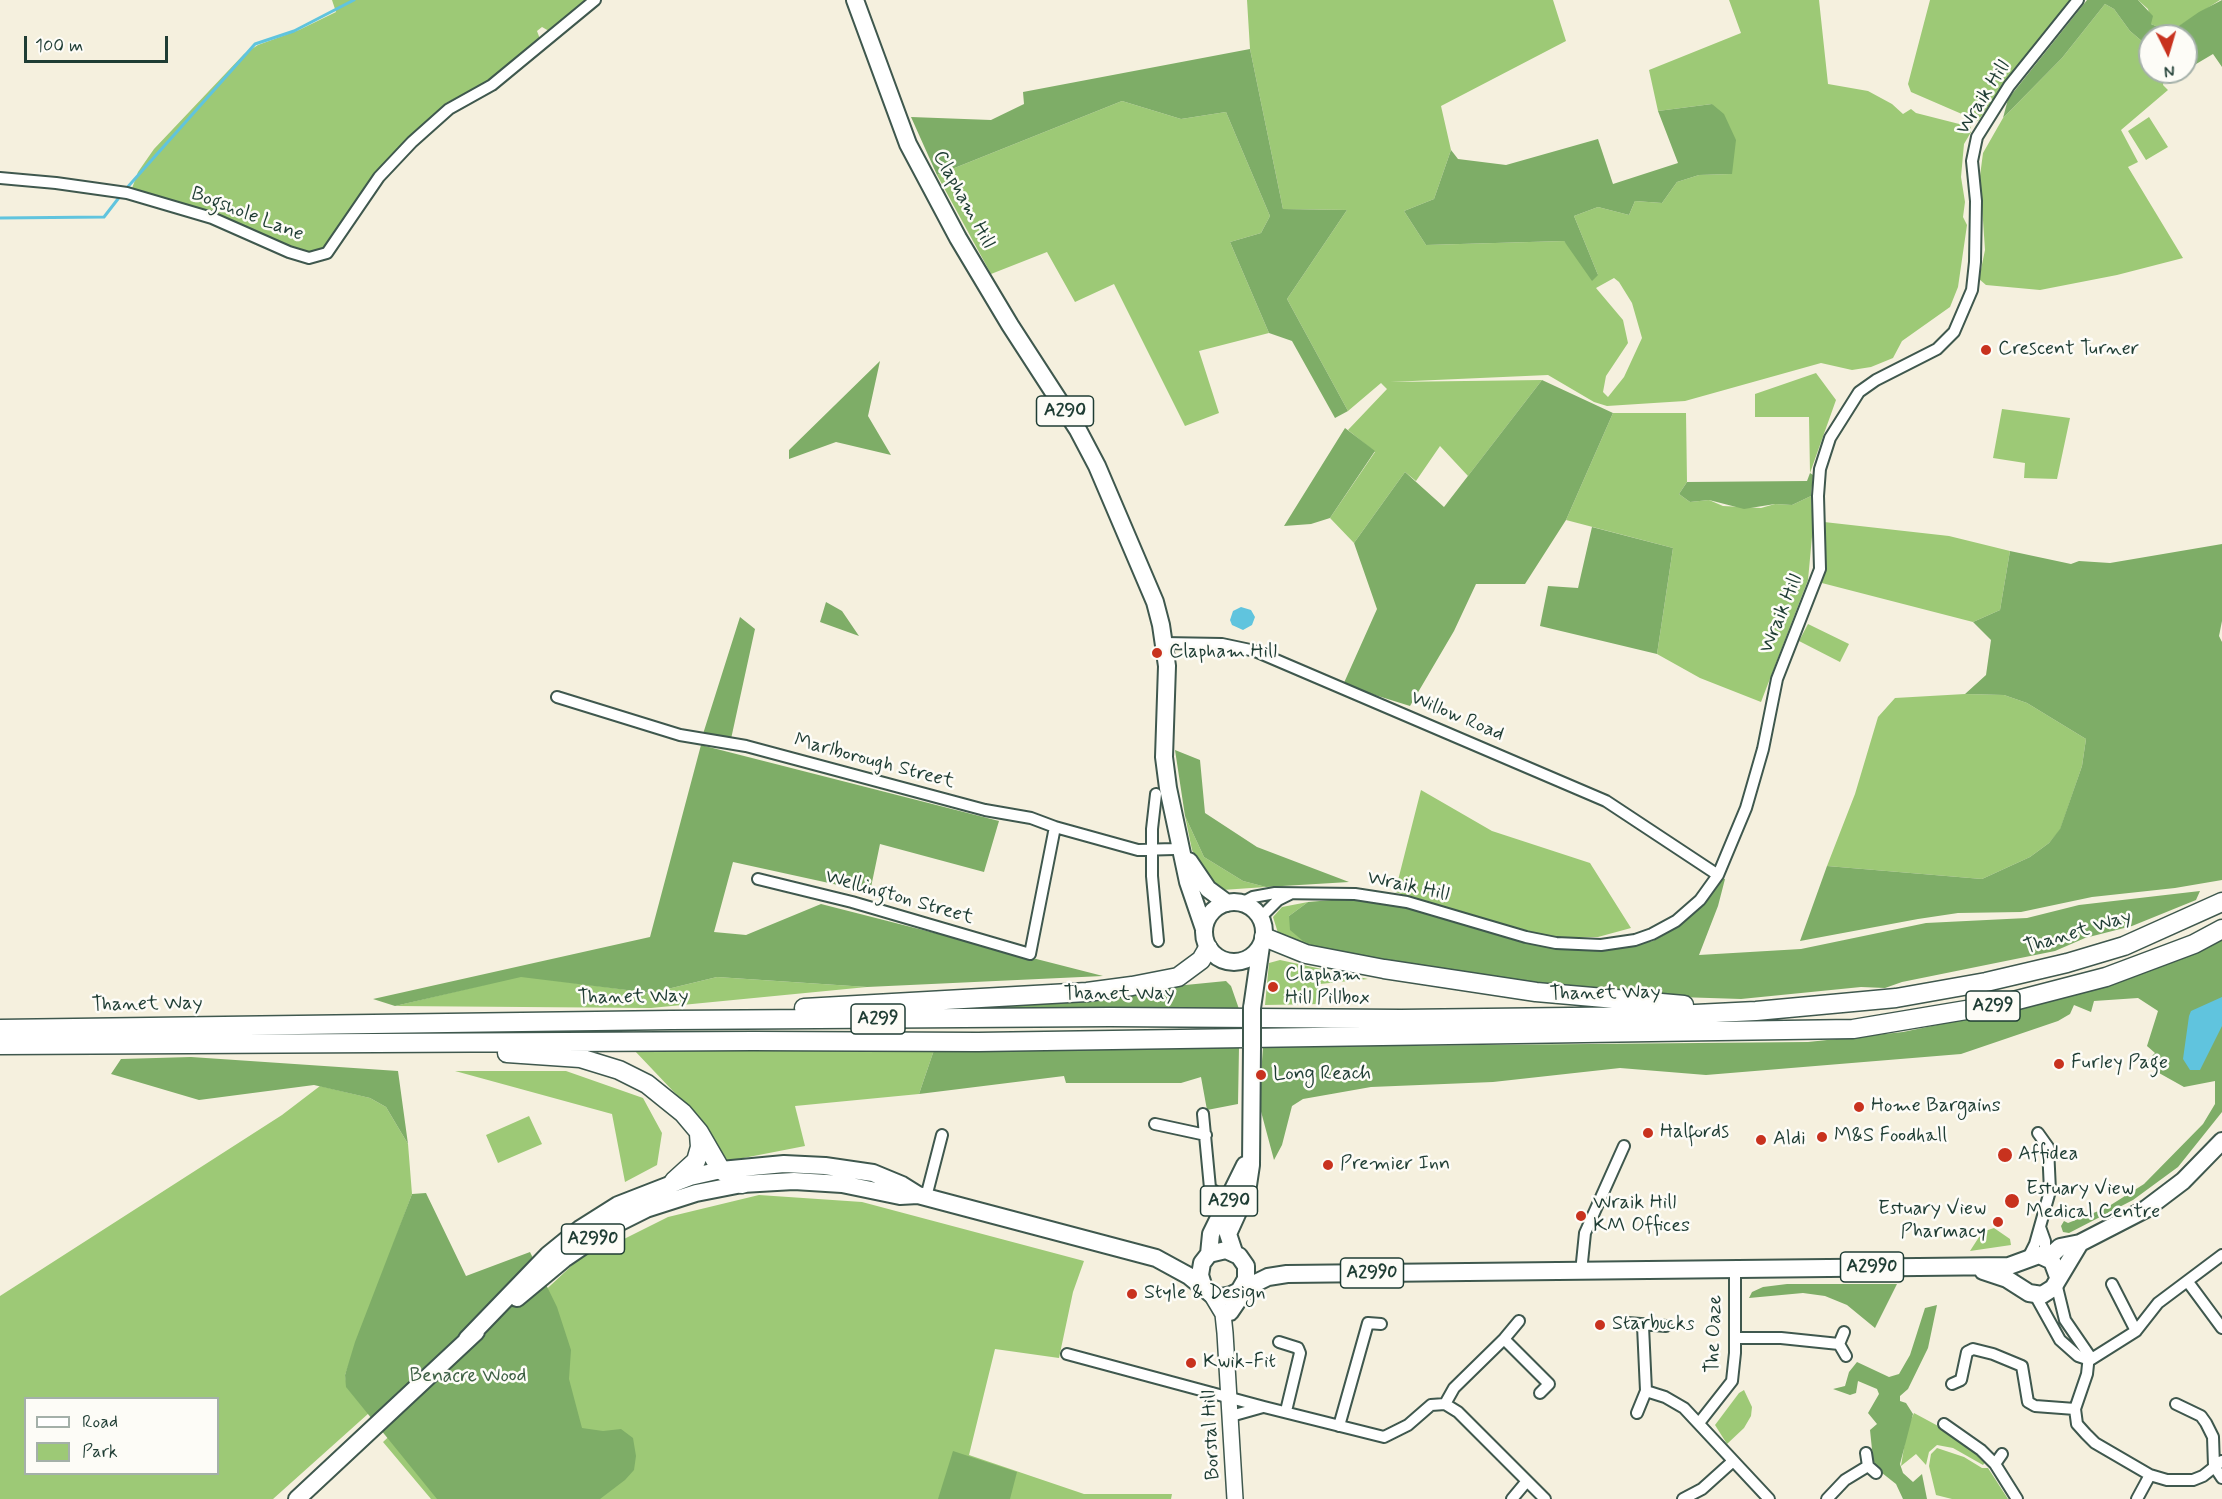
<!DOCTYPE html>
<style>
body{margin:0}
#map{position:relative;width:2222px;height:1499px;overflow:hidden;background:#f5f0de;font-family:Mynerve,sans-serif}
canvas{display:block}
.legend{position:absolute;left:24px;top:1397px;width:195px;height:78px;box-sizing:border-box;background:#fdfcf7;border:2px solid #a4b0a9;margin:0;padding:8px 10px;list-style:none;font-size:18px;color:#1f3d34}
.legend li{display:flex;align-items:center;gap:12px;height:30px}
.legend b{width:30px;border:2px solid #a4b0a9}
.north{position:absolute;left:2138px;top:24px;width:60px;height:60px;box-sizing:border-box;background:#fdfcf7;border:2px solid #a4b0a9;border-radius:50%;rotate:175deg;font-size:16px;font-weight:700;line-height:24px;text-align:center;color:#1f3d34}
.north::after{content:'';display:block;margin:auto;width:21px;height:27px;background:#c8321e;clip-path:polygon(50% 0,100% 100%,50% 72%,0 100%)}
.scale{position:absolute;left:24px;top:36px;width:144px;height:27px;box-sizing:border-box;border:3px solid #1f3d34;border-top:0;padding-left:8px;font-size:18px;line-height:21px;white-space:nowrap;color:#1f3d34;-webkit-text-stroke:4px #fdfcf7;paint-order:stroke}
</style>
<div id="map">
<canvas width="2222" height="1499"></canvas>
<ul class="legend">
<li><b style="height:8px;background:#fff"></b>Road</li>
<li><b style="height:16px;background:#9dc976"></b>Park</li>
</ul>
<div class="north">N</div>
<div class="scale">100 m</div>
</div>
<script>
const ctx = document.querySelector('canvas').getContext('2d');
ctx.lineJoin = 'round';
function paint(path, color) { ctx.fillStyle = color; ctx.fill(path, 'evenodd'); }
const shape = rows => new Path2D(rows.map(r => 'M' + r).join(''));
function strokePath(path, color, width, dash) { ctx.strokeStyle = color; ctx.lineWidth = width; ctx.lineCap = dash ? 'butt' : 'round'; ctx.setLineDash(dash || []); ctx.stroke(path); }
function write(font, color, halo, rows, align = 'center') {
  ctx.font = font + ' Mynerve,sans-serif'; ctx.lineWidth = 5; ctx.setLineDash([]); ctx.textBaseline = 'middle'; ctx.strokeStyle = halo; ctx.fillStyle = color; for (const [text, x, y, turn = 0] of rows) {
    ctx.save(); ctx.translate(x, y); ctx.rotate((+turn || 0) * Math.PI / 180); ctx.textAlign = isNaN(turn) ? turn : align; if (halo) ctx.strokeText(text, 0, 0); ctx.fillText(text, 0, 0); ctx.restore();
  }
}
paint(shape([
 [332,0,591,0,557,27,549,31,542,27,537,31,540,39,487,82,446,103,421,129,328,246,321,250,309,252,294,248,217,215,131,191,138,172,154,149,244,54,258,45,299,30,336,12],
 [1247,0,1553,0,1566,41,1441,106,1451,150,1434,199,1404,211,1426,245,1564,241,1598,275,1574,216,1598,207,1629,215,1635,201,1662,203,1677,182,1699,175,1731,174,1712,104,1658,111,1649,70,1741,33,1729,0,1819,0,1828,84,1868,91,1892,104,1903,114,1911,109,1916,113,1971,127,1971,132,1964,144,1961,177,1965,202,1963,217,1967,225,1958,287,1950,307,1902,341,1893,358,1871,367,1852,370,1821,363,1685,401,1607,406,1594,402,1548,375,1390,382,1542,380,1468,476,1440,446,1416,481,1405,472,1354,543,1330,518,1375,452,1348,430,1387,389,1381,383,1348,411,1287,299,1347,210,1283,209,1250,49],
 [1614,278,1619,282,1632,303,1642,338,1624,377,1608,397,1603,392,1606,376,1628,343,1623,320,1596,288],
 [1930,0,2075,0,2021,61,1978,121,1911,92,1908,84],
 [2138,0,2220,0,2170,32,2151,24,2148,9],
 [2105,4,2114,9,2130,31,2150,48,2150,72,2171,72,2164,79,2163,85,2168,90,2121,130,2138,162,2128,167,2183,258,2117,275,2040,290,1986,285,1979,279,1985,250,1980,176,1983,153,2003,118,2062,58],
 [1122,101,1181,119,1226,112,1270,216,1261,233,1230,242,1269,333,1199,351,1219,413,1185,426,1114,284,1075,302,1047,252,991,274,937,175],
 [2149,117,2168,147,2146,160,2128,131],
 [1816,373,1836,400,1810,473,1809,417,1755,417,1755,394],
 [2002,409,2070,418,2057,479,2024,478,2025,463,1993,458],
 [1613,413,1686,413,1687,482,1679,494,1690,502,1709,500,1723,506,1761,508,1775,504,1792,505,1811,496,1813,526,1808,580,1761,702,1700,678,1657,654,1673,548,1566,520],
 [1824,522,1949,536,2010,551,2000,610,1973,622,1818,582,1824,569],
 [1808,624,1849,644,1840,662,1799,641],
 [1965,694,2004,695,2027,703,2086,739,2082,766,2060,830,2049,843,2030,857,1982,879,1827,866,1855,794,1878,717,1895,698],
 [1421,790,1492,831,1590,863,1631,928,1598,937,1557,938,1496,923,1395,892],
 [1185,816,1204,857,1243,881,1266,887,1222,890,1208,881,1192,850],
 [1308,902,1289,916,1327,952,1294,944,1278,933,1273,917,1282,907],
 [1280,960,1368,979,1320,984,1321,1004,1265,1005,1269,963],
 [521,976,651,993,717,977,867,987,651,1008,395,1006],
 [634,1050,934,1050,919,1094,795,1106,805,1146,728,1161,691,1110],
 [455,1071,566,1071,643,1098,662,1133,657,1165,625,1182,612,1114],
 [320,1086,370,1098,386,1107,408,1144,412,1194,345,1375,347,1387,369,1413,273,1499,0,1499,0,1296,282,1115],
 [26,1398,218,1398,218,1474,26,1474],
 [529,1116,542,1144,498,1163,486,1135],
 [759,1195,862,1202,1084,1261,1073,1292,1059,1358,995,1349,969,1455,1084,1494,1172,1494,1171,1499,431,1499,383,1442,582,1256,607,1239,618,1242,668,1217],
 [1994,1228,2010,1239,2011,1245,1970,1251,1979,1237,1984,1235,1982,1232],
 [1744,1390,1752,1407,1751,1416,1744,1428,1727,1444,1715,1425,1739,1393],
 [1914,1413,1966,1441,1988,1459,1983,1465,1953,1448,1937,1445,1929,1452,1926,1465,1916,1454,1901,1466,1907,1429],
 [1937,1448,1964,1457,1982,1468,1988,1468,2008,1499,1952,1499,1936,1495,1929,1466,1931,1454]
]), '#9dc976');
paint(shape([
 [2087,0,2138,0,2153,16,2151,24,2170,32,2199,12,2222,0,2222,67,2213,54,2186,70,2186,36,2150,36,2150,48,2130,31,2114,9,2105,4,2062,58,2003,118,2008,99],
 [1250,49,1283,209,1347,210,1287,299,1348,411,1335,418,1292,341,1269,333,1230,242,1261,233,1270,216,1226,112,1181,119,1122,101,937,175,911,117,991,120,1024,104,1023,92],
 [1712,104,1724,114,1736,140,1732,174,1699,175,1677,182,1662,203,1635,201,1629,215,1598,207,1574,216,1598,275,1592,281,1564,241,1426,245,1404,211,1434,199,1451,150,1458,159,1506,165,1598,139,1613,184,1678,163,1658,111],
 [880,361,868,416,891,455,836,442,789,459,789,450],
 [1542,380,1613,413,1566,520,1525,584,1476,584,1454,631,1410,706,1343,685,1377,609,1354,543,1405,472,1444,507],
 [1345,428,1375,451,1330,518,1311,524,1284,526],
 [1810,473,1813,475,1811,496,1792,505,1775,504,1744,509,1709,500,1690,502,1679,494,1687,482,1807,481],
 [1592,527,1673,548,1657,654,1540,626,1548,586,1578,588],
 [2222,544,2222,621,2219,636,2222,642,2222,880,2175,888,2092,897,2021,912,1958,913,1918,919,1800,941,1827,866,1982,879,2030,857,2049,843,2060,829,2082,766,2086,739,2027,703,2004,695,1965,694,1986,675,1991,640,1973,622,2000,610,2010,551,2071,564,2079,561,2110,563],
 [826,602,842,611,859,636,820,622],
 [740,617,755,629,731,739,703,734],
 [701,745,999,821,984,872,880,844,870,892,733,862,714,932,746,935,821,904,1103,976,867,987,717,977,651,993,521,977,395,1006,373,999,650,937],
 [1175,750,1200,760,1205,813,1257,847,1349,882,1266,887,1243,881,1204,857,1185,816],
 [1720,878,1725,879,1718,906,1699,955,1801,949,1926,923,2027,918,2079,905,2200,891,2196,900,2132,926,2085,938,2055,951,1902,982,1885,988,1861,987,1741,999,1616,995,1327,952,1303,941,1290,930,1289,916,1308,902,1343,899,1391,903,1550,947,1589,950,1631,946,1653,941,1678,927,1702,903],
 [2222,931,2222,1112,2178,1167,2133,1200,2069,1233,2063,1232,2061,1226,2064,1221,2068,1223,2106,1208,2144,1184,2203,1124,2215,1104,2215,1081,2184,1087,2159,1073,2147,1061,2155,1053,2147,1046,2158,1011,2138,998,2094,1001,2091,1012,2074,1005,2070,1014,2058,1021,1961,1054,1706,1075,1620,1068,1493,1082,1371,1087,1303,1099,1292,1106,1282,1145,1274,1160,1259,1104,1263,1047,1808,1042,1903,1032,2009,1010],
 [1226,981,1231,986,1239,1009,912,1012],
 [1239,1047,1238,1104,1207,1110,1201,1077,1181,1083,1066,1083,1064,1076,919,1094,934,1050],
 [191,1057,398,1071,408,1144,386,1107,370,1098,314,1085,199,1100,111,1074,121,1059],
 [426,1193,466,1276,530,1252,557,1307,571,1350,569,1379,582,1428,603,1431,621,1429,633,1438,636,1456,634,1470,625,1480,600,1499,437,1499,346,1387,345,1375,355,1342,412,1194],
 [1787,1284,1897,1284,1875,1328,1847,1305,1825,1296,1803,1293,1749,1298,1752,1292,1763,1287],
 [1937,1305,1928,1348,1908,1389,1900,1396,1900,1401,1906,1403,1913,1414,1900,1464,1903,1473,1913,1482,1922,1474,1927,1499,1903,1499,1896,1484,1877,1469,1873,1459,1870,1430,1877,1424,1868,1413,1879,1394,1877,1389,1858,1381,1856,1393,1850,1395,1833,1389,1845,1386,1849,1372,1857,1362,1889,1377,1899,1374,1910,1355,1925,1308],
 [953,1451,1017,1472,1010,1499,938,1499]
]), '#7ead67');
paint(shape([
 [1241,607,1251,610,1255,617,1252,625,1243,630,1232,625,1230,620,1233,611],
 [2222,997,2222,1026,2200,1070,2190,1070,2183,1059,2189,1016,2191,1011]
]), '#60c4de');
strokePath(shape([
 [125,190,255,44,294,31,354,0],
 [0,218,104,217,121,195]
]), '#60c4de', 3);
const street = shape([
 [0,178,56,183,127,193,212,218,289,252,309,258,327,253,379,177,412,142,449,109,492,85,595,0],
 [1163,643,1222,644,1255,651,1606,801,1718,875],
 [557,697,680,735,746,746,985,810,1031,818,1055,827,1138,850,1174,849,1180,843],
 [1156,794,1152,829,1152,876,1158,941],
 [758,879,852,902,1030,954,1055,827],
 [1242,903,1253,897,1275,893,1355,894,1407,902,1526,937,1556,943,1601,945,1635,940,1652,934,1676,921,1700,900,1718,875,1746,808,1763,749,1777,679,1820,569,1818,496,1820,469,1830,438,1859,392,1876,380,1937,349,1954,332,1972,290,1975,262,1976,201,1972,161,1977,137,2009,86,2078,0],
 [1260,918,1278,900,1290,894],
 [1203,1114,1210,1188,1229,1202],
 [1155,1124,1206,1135],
 [926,1197,942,1135],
 [2040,1227,2045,1241,2045,1257],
 [2028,1258,2035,1244,2050,1191,2048,1147,2038,1133],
 [1581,1272,1585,1233,1624,1146],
 [2188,1282,2222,1328],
 [2056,1283,2065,1320,2089,1355,2087,1374,2075,1409,2077,1424,2086,1434,2095,1443,2150,1475,2167,1480,2193,1480,2203,1476,2222,1461],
 [2112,1284,2136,1331],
 [2035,1295,2060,1340,2078,1356,2090,1360],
 [1628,1323,1666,1326],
 [1844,1332,1839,1344,1846,1356],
 [1736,1338,1781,1338,1839,1344],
 [1504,1339,1549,1384,1540,1393],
 [1279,1342,1298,1348,1300,1353,1286,1411],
 [1067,1354,1264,1407,1384,1437,1408,1425,1431,1405,1445,1404,1454,1388,1504,1339,1519,1321],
 [2090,1360,2136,1331,2158,1303,2222,1255],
 [1952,1384,1961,1380,1967,1352,1973,1349,1993,1354,2022,1366,2028,1402,2035,1406,2075,1409],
 [1646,1391,1665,1397,1684,1408,1769,1499],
 [1445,1404,1458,1412,1545,1499],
 [2176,1404,2201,1416,2206,1423,2213,1437,2214,1466],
 [1637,1413,1646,1391,1643,1326],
 [1231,1416,1263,1407],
 [1699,1423,1732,1381,1735,1353,1735,1270],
 [1944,1424,1981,1450,1995,1464],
 [1339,1426,1368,1323,1381,1324],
 [1866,1453,1868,1466,1876,1473],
 [2002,1454,1995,1464,2017,1499],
 [2214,1466,2222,1478],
 [1512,1499,1527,1481],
 [1683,1499,1702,1489,1732,1462],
 [1827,1499,1845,1480,1868,1466],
 [2137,1499,2150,1475]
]);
const secondary = shape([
 [1211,1294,1223,1314,1225,1333,1235,1499]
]);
const primary = shape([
 [855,0,908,144,958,238,1010,325,1078,430,1097,466,1155,602,1161,625,1167,666,1164,757,1168,788,1188,882,1204,929],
 [1189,861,1208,889,1227,903],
 '1204 932a30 30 0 1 1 60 0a30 30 0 1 1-60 0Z',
 [1252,1008,1261,946],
 [1234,1252,1228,1234,1247,1192,1251,1165,1252,1047],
 [1209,1254,1211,1234,1245,1165],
 [2048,1258,2060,1247,2080,1243,2146,1209,2183,1181,2222,1141],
 [1983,1271,2007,1279,2029,1293,2042,1295,2053,1288,2080,1243],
 [1204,1288,1200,1275,1202,1263,1209,1254,1226,1250,1239,1256,1246,1266,1246,1279,1239,1291],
 [517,1298,564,1259,614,1225,646,1209,696,1193,742,1184,794,1181,842,1184,900,1196,918,1195],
 [1230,1312,1245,1290],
 [467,1339,548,1255,580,1229,618,1205,690,1177,721,1170,784,1164,825,1166,873,1173,902,1185,918,1195,1156,1258,1189,1276,1211,1294,1221,1297,1231,1295,1268,1277,1287,1274,2009,1266,2039,1255,2052,1261,2058,1277],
 [297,1499,476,1332]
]);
const highway = shape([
 [1264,937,1306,954,1384,969,1536,992,1684,1005],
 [804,1008,1087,992,1132,986,1178,977,1201,960,1208,948],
 [0,1029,671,1020,1110,1017,1401,1019,1655,1016,1756,1011,1896,998,1986,982,2067,963,2124,946,2222,902],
 [0,1045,753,1041,978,1042,1853,1029,2002,1004,2106,977,2194,944,2222,929],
 [507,1053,580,1058,619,1070,647,1084,683,1113,699,1132,721,1170,742,1184],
 [674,1181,696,1161,700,1147,699,1134]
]);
strokePath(street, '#3f584e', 14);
strokePath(secondary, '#3f584e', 18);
strokePath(primary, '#3f584e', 20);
strokePath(highway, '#3f584e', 21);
strokePath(street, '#fff', 10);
strokePath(secondary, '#fff', 15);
strokePath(primary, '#fff', 16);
strokePath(highway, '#fff', 18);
const primaryBridge = shape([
 [1252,1008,1252,1047]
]);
strokePath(primaryBridge, '#3f584e', 20, []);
strokePath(primaryBridge, '#fff', 16);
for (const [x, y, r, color] of [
 [1986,350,6,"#c8321e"],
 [1157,653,6,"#c8321e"],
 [1273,987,6,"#c8321e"],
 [2059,1064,6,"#c8321e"],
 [1261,1075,6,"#c8321e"],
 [1859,1107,6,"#c8321e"],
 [1648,1133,6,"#c8321e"],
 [1822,1137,6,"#c8321e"],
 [1761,1140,6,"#c8321e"],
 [2005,1155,8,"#c8321e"],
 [1328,1165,6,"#c8321e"],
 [2012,1201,8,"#c8321e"],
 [1581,1216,6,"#c8321e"],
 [1998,1222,6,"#c8321e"],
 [1132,1294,6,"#c8321e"],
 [1600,1325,6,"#c8321e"],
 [1191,1363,6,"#c8321e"]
]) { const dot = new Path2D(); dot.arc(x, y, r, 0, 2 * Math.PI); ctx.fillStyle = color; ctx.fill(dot); strokePath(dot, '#fdfcf7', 2); }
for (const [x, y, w] of [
 [1065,411,57],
 [1993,1006,54],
 [878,1019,54],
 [1229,1201,57],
 [593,1239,63],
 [1872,1267,63],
 [1372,1273,63]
]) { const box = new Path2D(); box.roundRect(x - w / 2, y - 15, w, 30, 4.5); ctx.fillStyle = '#fdfcf7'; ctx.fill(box); strokePath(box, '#1f3d34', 1.5); }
write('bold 18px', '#1f3d34', null, [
 ["A290",1065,411],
 ["A299",1993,1006],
 ["A299",878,1019],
 ["A290",1229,1201],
 ["A2990",593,1239],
 ["A2990",1872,1267],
 ["A2990",1372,1273]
]);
write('20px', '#1f3d34', '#fdfcf7', [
 ["Wraik Hill",1984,98,-58],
 ["Clapham Hill",963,200,61],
 ["Bogshole Lane",247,215,21],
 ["Wraik Hill",1782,614,-68],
 ["Willow Road",1457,717,23],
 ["Marlborough Street",874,762,15],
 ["Wraik Hill",1408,887,12],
 ["Wellington Street",899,898,16],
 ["Thanet Way",2078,933,-17],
 ["Thanet Way",1605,994,-1],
 ["Thanet Way",1119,995],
 ["Thanet Way",633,998,-1],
 ["Thanet Way",147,1005,-1],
 ["The Oaze",1715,1334,-88],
 ["Borstal Hill",1212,1435,-93]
]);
write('20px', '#1f3d34', '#fdfcf7', [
 ["Crescent Turner",1998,350],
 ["Clapham Hill",1169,653],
 ["Clapham",1285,976],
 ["Hill Pillbox",1285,999],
 ["Furley Page",2071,1064],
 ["Long Reach",1273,1075],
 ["Home Bargains",1871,1107],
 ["Halfords",1660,1133],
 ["M&S Foodhall",1834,1137],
 ["Aldi",1773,1140],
 ["Affidea",2018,1155],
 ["Premier Inn",1340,1165],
 ["Estuary View",2026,1190],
 ["Medical Centre",2026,1213],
 ["Wraik Hill",1593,1204],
 ["KM Offices",1593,1227],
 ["Estuary View",1986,1210,"right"],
 ["Pharmacy",1986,1233,"right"],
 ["Style & Design",1144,1294],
 ["Starbucks",1612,1325],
 ["Kwik-Fit",1203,1363]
], 'left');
write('20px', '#3e6044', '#fdfcf7', [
 ["Benacre Wood",468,1377]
]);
</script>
